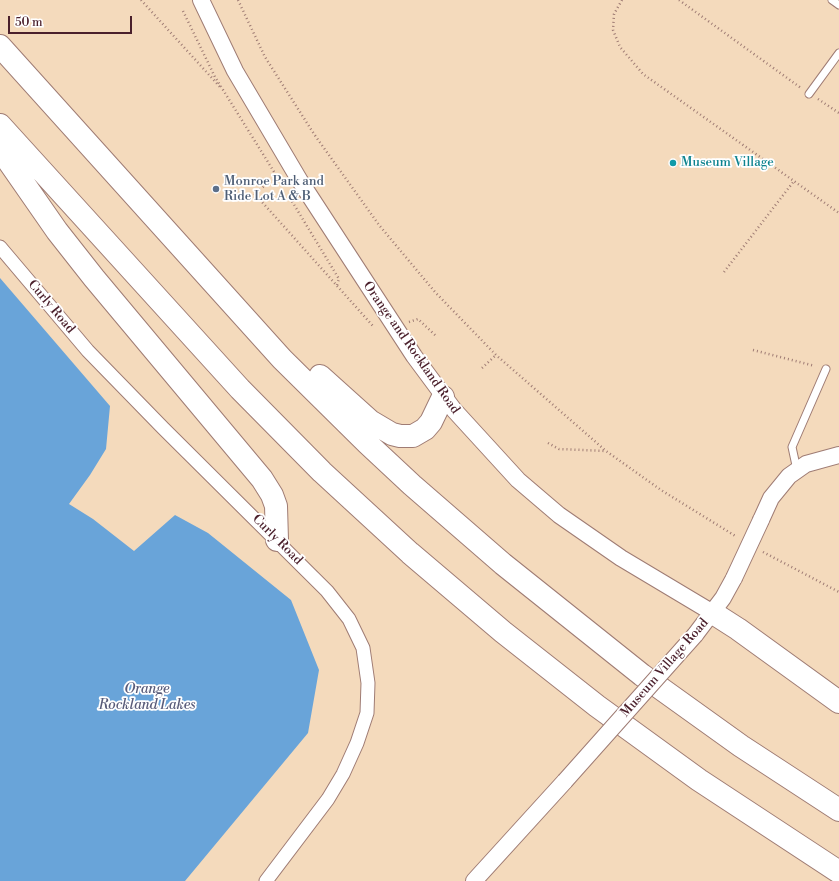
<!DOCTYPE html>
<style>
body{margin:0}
#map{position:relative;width:839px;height:881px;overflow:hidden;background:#f4dabc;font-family:"Libre Bodoni",serif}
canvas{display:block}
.scale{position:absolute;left:8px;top:16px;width:124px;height:18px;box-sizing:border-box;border:2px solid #4a1f2b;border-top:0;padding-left:5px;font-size:12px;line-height:14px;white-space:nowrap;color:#4a1f2b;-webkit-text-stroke:3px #fff;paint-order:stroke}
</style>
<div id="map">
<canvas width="839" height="881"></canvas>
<div class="scale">50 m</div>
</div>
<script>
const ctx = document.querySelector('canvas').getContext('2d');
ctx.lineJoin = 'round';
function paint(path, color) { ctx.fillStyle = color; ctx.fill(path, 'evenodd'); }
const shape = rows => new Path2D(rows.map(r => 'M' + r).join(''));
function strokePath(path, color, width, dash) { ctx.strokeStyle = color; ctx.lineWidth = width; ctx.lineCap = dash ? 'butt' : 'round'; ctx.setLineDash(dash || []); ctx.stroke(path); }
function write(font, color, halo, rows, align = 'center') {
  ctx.font = font + ' "Libre Bodoni",serif'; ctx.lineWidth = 3.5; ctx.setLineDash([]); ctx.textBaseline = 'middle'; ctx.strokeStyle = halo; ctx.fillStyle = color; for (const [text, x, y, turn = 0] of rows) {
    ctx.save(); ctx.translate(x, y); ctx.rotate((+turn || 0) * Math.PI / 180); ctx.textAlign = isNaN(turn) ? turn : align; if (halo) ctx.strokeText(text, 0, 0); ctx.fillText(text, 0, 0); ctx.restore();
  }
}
paint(shape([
 [0,278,110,406,106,449,90,475,69,504,93,519,134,551,175,515,208,533,291,600,319,670,308,733,185,881,0,881]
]), '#69a4d9');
const service = shape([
 [832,0,839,5],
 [809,94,839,53],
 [797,470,792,447,826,369]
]);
const minor = shape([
 [0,247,88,351,163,428,327,591,349,619,363,648,368,683,367,713,357,743,343,774,328,799,266,881]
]);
const tertiary = shape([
 [201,0,235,71,300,181,414,356,454,410,518,480,559,515,621,558,713,613],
 [761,520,771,498,789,476,806,464,839,455],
 [695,635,723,598,734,578],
 [474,881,565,781]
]);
const motorway = shape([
 [0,46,282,359,367,443,412,485,503,564,642,675,741,746,839,810],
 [0,125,240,389,322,472,410,553,503,632,597,706,699,780,839,872],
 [0,149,57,231,94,278,262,479,272,495,276,506,277,540],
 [320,376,370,421,392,434,400,436,413,436,425,429,431,422,443,397],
 [713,613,738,629,839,702]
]);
strokePath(service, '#9f7c74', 9);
strokePath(minor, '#9f7c74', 15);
strokePath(tertiary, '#9f7c74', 18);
strokePath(motorway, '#9f7c74', 24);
strokePath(shape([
 [141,0,221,88],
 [238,0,265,57,314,134,379,225,435,292,496,355,606,451,661,490,737,537],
 [622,0,614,14,613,30,620,47,643,74,839,213],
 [679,0,801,88],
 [183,11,215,77,276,175],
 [818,99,839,113],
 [277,178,254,193,373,326],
 [290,198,339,279,337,285],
 [724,272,794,181],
 [409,322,418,319,436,336],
 [753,350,815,366],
 [482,368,496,355],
 [548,443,559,449,606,451],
 [763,552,839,592]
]), '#9f7c74', 2.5, [1, 3]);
strokePath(service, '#fff', 7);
strokePath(minor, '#fff', 13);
strokePath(tertiary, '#fff', 16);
strokePath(motorway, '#fff', 22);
const tertiaryBridge = shape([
 [734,578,761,520],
 [565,781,695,635]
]);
strokePath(tertiaryBridge, '#9f7c74', 18, []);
strokePath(tertiaryBridge, '#fff', 16);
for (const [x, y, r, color] of [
 [673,163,4,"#0f9aa8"],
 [216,189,4,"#5c6f8a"]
]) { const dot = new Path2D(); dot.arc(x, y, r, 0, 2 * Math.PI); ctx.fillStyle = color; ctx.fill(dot); strokePath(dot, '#fff', 1.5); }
write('13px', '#0d838f', '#fff', [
 ["Museum Village",681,163]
], 'left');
write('13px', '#4e5e75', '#fff', [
 ["Monroe Park and",224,182],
 ["Ride Lot A & B",224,197]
], 'left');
write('13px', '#4a1f2b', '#fff', [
 ["Curly Road",51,307,50],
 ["Orange and Rockland Road",411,348,55],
 ["Curly Road",277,540,45],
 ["Museum Village Road",665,668,-49]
]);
write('italic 14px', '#585b79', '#fff', [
 ["Orange",147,690],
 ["Rockland Lakes",147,706]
]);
</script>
